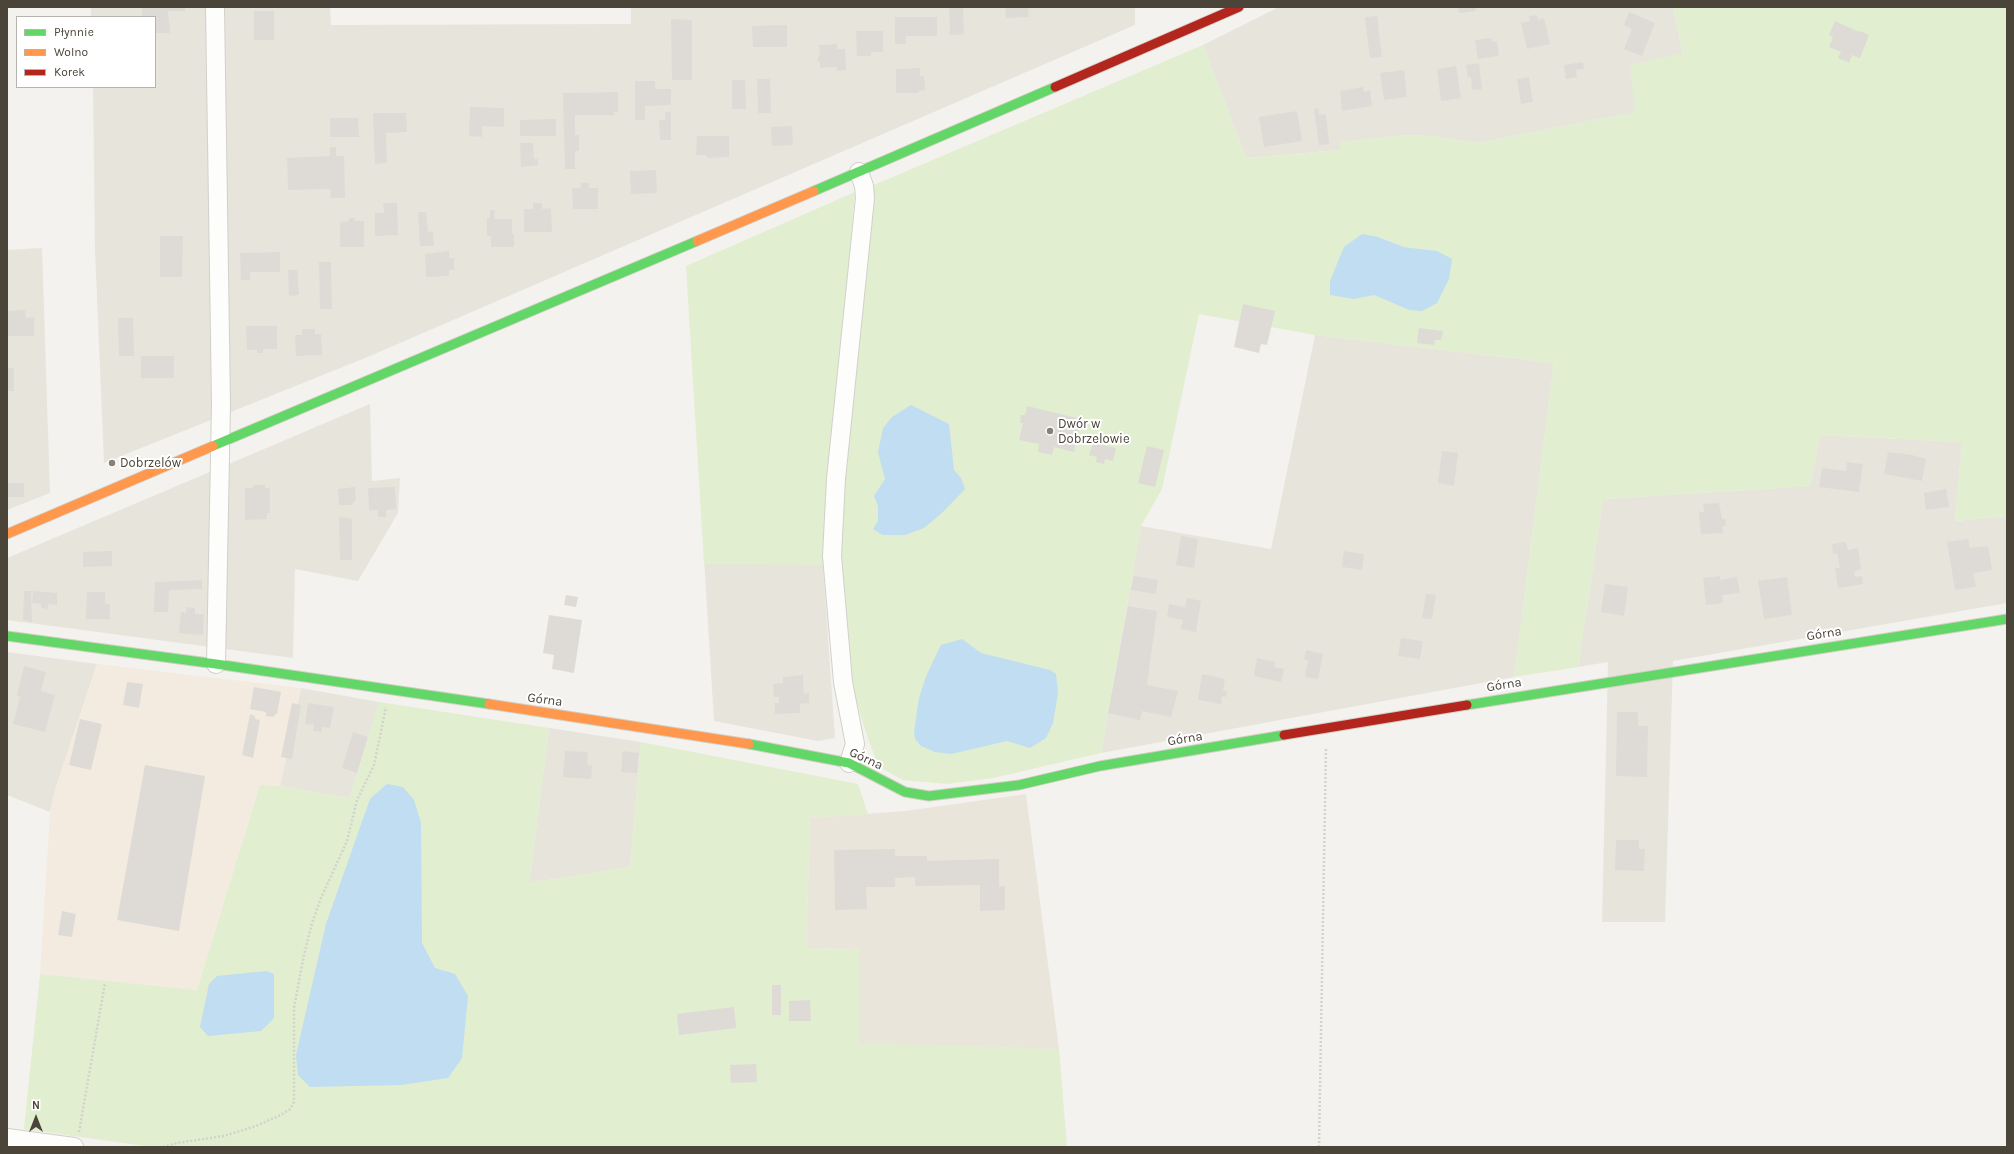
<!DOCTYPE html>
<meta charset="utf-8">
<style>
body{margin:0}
#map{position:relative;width:2014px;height:1154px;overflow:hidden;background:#f4f2ee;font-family:Karla,sans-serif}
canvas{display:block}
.frame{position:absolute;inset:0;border:8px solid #4b4439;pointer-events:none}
.legend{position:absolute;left:16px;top:16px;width:140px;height:72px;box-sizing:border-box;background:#fff;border:1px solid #b7b4b0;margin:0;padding:5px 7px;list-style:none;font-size:12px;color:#4b4439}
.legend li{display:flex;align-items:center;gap:8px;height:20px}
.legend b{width:20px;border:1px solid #b7b4b0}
.north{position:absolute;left:16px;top:1098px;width:40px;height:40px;-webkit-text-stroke:3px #fff;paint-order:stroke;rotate:0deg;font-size:11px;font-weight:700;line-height:16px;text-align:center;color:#4b4439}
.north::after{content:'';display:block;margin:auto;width:14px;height:18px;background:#4b4439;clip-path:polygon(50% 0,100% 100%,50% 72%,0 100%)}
</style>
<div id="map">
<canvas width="2014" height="1154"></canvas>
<div class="frame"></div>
<ul class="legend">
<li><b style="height:5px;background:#63d668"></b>Płynnie</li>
<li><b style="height:5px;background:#ff974d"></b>Wolno</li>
<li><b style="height:5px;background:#b3261e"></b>Korek</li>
</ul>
<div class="north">N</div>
</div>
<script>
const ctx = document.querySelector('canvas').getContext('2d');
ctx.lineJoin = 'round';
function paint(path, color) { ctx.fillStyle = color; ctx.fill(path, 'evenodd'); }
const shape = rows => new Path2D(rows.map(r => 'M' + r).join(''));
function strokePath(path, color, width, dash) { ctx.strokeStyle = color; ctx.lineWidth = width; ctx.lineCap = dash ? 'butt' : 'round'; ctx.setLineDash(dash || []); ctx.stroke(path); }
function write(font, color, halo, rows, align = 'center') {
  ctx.font = font + ' Karla,sans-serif'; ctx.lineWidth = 4; ctx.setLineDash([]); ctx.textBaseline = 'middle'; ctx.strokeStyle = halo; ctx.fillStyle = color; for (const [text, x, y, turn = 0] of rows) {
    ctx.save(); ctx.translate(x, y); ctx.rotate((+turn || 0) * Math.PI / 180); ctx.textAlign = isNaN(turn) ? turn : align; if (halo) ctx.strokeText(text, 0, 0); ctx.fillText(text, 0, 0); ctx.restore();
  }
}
paint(shape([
 [91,7,330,7,331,25,631,24,631,7,1135,7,1135,25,370,356,104,463,95,250,93,87,155,87,155,17,91,17],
 [1279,7,1673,7,1683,54,1631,65,1635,112,1478,143,1429,136,1407,135,1341,142,1340,150,1246,158,1203,45],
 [42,248,50,493,7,510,7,250],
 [1315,335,1554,363,1514,677,1101,753,1141,526,1271,549],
 [370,404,372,481,400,478,398,513,358,581,295,569,293,658,7,620,7,558],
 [1820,435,1962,442,1955,521,2007,516,2007,603,1673,661,1665,922,1602,922,1608,662,1578,667,1603,499,1810,486],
 [704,559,823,565,835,738,818,741,714,721],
 [7,652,97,664,55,790,50,812,7,795],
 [301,688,379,702,350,798,280,786],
 [549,728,641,742,630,867,529,883]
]), '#e7e4dc');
paint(shape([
 [97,664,301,688,280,786,260,785,197,990,40,974,50,812,55,790]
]), '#f3ebdf');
paint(shape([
 [1026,794,1059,1049,859,1044,859,949,806,948,810,818,906,811]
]), '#eae5da');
paint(shape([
 [1673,7,2007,7,2007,516,1955,521,1962,442,1820,435,1810,486,1603,499,1578,667,1514,677,1554,363,1315,335,1199,314,1162,489,1141,526,1101,753,993,778,947,784,903,780,879,767,868,739,849,678,838,559,874,185,1203,45,1246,158,1340,150,1340,142,1407,135,1429,136,1478,143,1635,112,1630,65,1683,53],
 [1378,237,1404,247,1437,251,1409,310,1374,295],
 [855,192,823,565,704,564,686,266],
 [379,702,549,728,529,883,630,867,641,742,858,784,868,814,810,818,806,948,859,949,859,1043,1059,1049,1067,1147,152,1147,24,1129,40,974,197,990,260,785,280,786,350,798]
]), '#e1eecf');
paint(shape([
 [1362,234,1378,237,1404,247,1437,251,1452,259,1449,279,1437,303,1422,311,1409,310,1374,295,1354,299,1330,295,1330,281,1344,247],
 [911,405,949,424,954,470,961,478,965,489,943,512,924,528,905,535,883,535,873,529,878,521,878,506,874,496,885,479,878,452,883,428,892,417],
 [962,639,981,653,1050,670,1056,674,1058,693,1053,723,1046,738,1030,748,1007,741,951,754,935,752,921,746,915,739,914,732,919,698,927,674,941,645],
 [387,784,403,787,414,800,421,823,422,943,435,968,455,974,468,996,462,1058,448,1078,401,1085,310,1087,298,1075,296,1055,326,924,370,799],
 [266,971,274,974,274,1018,261,1031,208,1036,200,1027,209,984,217,976]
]), '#c0ddf1');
paint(shape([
 [142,7,185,7,185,11,168,11,170,33,155,33,155,17,142,17],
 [949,7,963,7,964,34,950,35],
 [1005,7,1028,7,1029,17,1006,18],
 [1458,7,1475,7,1476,11,1459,13],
 [254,11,274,11,274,40,254,40],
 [1629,12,1655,23,1642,56,1624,49,1632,29,1624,25],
 [1537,15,1538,20,1544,18,1550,44,1527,49,1521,23,1530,21,1529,16],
 [1377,16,1382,57,1370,58,1365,17],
 [895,17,937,17,937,36,906,36,906,44,895,44],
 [671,19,692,20,692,80,672,80],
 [1835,21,1859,32,1860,31,1869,35,1860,58,1852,55,1849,63,1838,58,1841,52,1829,47,1833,37,1829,35],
 [787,25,787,47,753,47,752,26],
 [856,31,883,31,883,52,871,52,871,56,857,56],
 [1492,38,1493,42,1497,41,1499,56,1478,59,1475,40],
 [837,44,837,49,845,49,846,70,837,71,837,67,820,68,820,63,817,60,820,54,819,45],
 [1583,62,1584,69,1576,70,1577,77,1566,79,1564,65],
 [1479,63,1482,89,1472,90,1471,77,1468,77,1466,65],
 [1456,66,1461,98,1441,101,1437,69],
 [920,68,920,76,924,76,925,90,919,91,919,93,896,93,896,69],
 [1404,70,1407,97,1384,100,1380,73],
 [1529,77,1533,102,1521,104,1517,79],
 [757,79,770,79,771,113,758,113],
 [732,80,745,80,746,109,732,109],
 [635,81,655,81,655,89,671,89,671,105,645,106,645,120,635,120],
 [1363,87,1364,92,1370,90,1372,106,1342,111,1340,91],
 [618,92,618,112,614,112,614,115,575,115,575,135,579,135,579,151,575,151,575,169,565,169,563,93],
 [470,107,504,108,504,127,482,126,482,137,469,136],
 [1318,108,1319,115,1326,114,1329,144,1319,145,1314,109],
 [1297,111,1302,141,1264,147,1259,117],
 [665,112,671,112,671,140,660,140,659,120,665,120],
 [373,113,406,113,407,132,386,133,387,163,375,164],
 [330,118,358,118,359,137,330,137],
 [556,119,556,136,520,136,520,120],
 [792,126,793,145,772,146,771,127],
 [697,136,729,136,729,157,707,158,707,155,696,155],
 [520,143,533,143,534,159,538,159,538,165,521,167],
 [330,147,336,147,336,156,344,156,345,198,331,198,330,189,288,190,287,158,330,156],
 [656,170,657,193,631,194,630,171],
 [581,183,589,183,589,188,598,188,598,209,573,209,572,188,581,188],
 [383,203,397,203,398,235,375,236,375,213,384,213],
 [533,203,542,203,542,209,551,208,552,232,524,232,524,209,533,209],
 [490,210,495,210,494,219,512,219,512,234,514,234,514,247,491,247,491,236,487,236,487,218,490,218],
 [418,212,426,212,428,232,433,231,434,246,420,246],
 [349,218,355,218,355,221,364,221,364,247,340,247,340,222,349,221],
 [160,236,183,236,182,277,160,277],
 [449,251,449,258,454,258,454,270,449,270,449,276,426,277,425,254],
 [280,252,280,272,250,272,250,280,241,280,240,253],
 [319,262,331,262,332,309,320,309],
 [288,270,297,270,299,295,289,296],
 [1243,304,1275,311,1267,345,1261,344,1259,353,1234,347],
 [25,310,26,318,34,317,34,336,7,336,7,311],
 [118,318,133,318,134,356,119,356],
 [246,326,277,326,277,349,263,349,263,353,257,353,257,350,247,350],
 [1419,328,1443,331,1441,340,1435,340,1434,345,1417,343],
 [302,329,315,329,315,334,321,334,322,355,296,356,295,335,302,335],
 [141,356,174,356,174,378,141,378],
 [7,368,14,368,14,391,7,391],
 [1027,406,1081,419,1074,452,1054,447,1052,455,1038,452,1039,444,1019,440,1023,423,1020,423,1021,415,1025,415],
 [1093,443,1116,448,1113,461,1105,459,1104,464,1096,462,1097,457,1089,455],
 [1147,446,1164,450,1155,487,1138,483],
 [1442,451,1458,453,1454,486,1438,483],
 [1888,452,1912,455,1926,459,1922,481,1884,474],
 [1847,462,1863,464,1859,492,1819,487,1822,468,1846,471],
 [10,483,24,483,24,497,7,497,7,484],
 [253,485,265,485,265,488,270,488,270,513,267,513,267,519,245,520,245,488,253,488],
 [355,487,356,500,351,505,339,505,338,489],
 [395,487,396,509,386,510,386,517,378,517,378,510,369,510,368,488],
 [1946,489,1949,507,1926,510,1924,493],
 [1719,503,1722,519,1725,519,1726,526,1722,526,1723,533,1701,534,1699,512,1704,512,1703,504],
 [339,517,352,519,352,560,340,560],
 [1181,536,1198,539,1194,568,1176,565],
 [1968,539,1970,548,1988,546,1992,570,1973,573,1976,587,1955,590,1947,542],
 [1846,542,1848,550,1858,548,1861,569,1854,572,1855,577,1862,576,1863,584,1838,588,1835,568,1840,568,1837,553,1833,554,1832,544],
 [112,551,112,566,83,567,83,552],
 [1344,551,1364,554,1362,570,1342,567],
 [1134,576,1158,580,1156,594,1131,590],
 [1720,576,1720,580,1737,577,1740,593,1722,595,1723,603,1706,605,1703,578],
 [1787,577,1792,615,1764,619,1758,581],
 [202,580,202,589,169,590,168,612,154,612,155,582],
 [1605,584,1628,587,1624,616,1601,612],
 [24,591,31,591,32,622,23,620],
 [33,591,57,593,57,605,48,604,48,609,41,608,41,604,32,603],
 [87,592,105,592,105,604,110,604,110,619,86,619],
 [1426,594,1436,595,1432,619,1422,618],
 [566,595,578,597,576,607,564,605],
 [1187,598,1201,601,1196,632,1181,629,1183,620,1167,617,1169,604,1185,607],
 [1128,606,1157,611,1147,685,1178,691,1171,717,1142,711,1140,720,1108,713],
 [186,607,195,608,195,614,204,614,203,635,179,633,181,612,186,613],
 [549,615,582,620,574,673,552,669,554,655,543,653],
 [1401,638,1423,641,1420,659,1398,656],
 [1306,650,1323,654,1318,679,1305,677,1308,660,1304,659],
 [1257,658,1275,662,1274,667,1284,669,1281,682,1254,676],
 [24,666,46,672,41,691,55,695,45,732,13,724,20,697,17,696],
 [1202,674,1225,679,1223,691,1227,691,1226,697,1222,696,1221,704,1198,700],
 [803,675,804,694,809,693,809,703,800,704,800,713,775,714,775,703,779,703,779,697,774,697,773,684,783,683,783,677],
 [127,682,143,684,139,708,123,705],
 [254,687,281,692,277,714,275,714,274,717,266,716,266,712,250,709],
 [292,703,301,705,292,759,281,757],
 [308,703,334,707,330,728,322,727,321,732,313,731,314,725,305,724],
 [1617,712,1638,712,1638,726,1648,726,1647,777,1616,776],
 [250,714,255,716,255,719,260,720,253,758,242,755],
 [80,719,102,724,91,770,69,765],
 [353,732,368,737,357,773,342,768],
 [565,751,588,752,587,765,592,766,591,779,563,777],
 [623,751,639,753,637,773,621,772],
 [145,765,205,776,179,931,117,920],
 [1616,840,1639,840,1639,849,1645,849,1644,871,1615,870],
 [895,849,895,856,927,856,927,861,999,859,999,887,1005,886,1005,910,980,911,980,885,915,886,915,877,895,878,895,887,866,887,867,909,835,910,834,850],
 [62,911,76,914,72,937,58,935],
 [772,985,781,985,781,1015,772,1015],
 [810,1000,811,1021,789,1021,789,1001],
 [734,1007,736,1028,679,1035,677,1014],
 [756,1064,757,1082,731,1083,730,1065]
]), '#dedbd6');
const street = shape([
 [215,7,221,404,216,664],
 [849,763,855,744,843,682,832,556,836,479,865,198,864,186,859,172],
 [7,1138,74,1147]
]);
const fast = shape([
 [814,191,1055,87],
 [213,446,697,241],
 [7,636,216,664,489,704],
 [1467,705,2007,619],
 [749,744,849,763,905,792,929,796,1019,785,1100,766,1284,735]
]);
const slow = shape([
 [697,241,814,191],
 [7,534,213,446],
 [489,704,749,744]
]);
const jam = shape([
 [1055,87,1239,7],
 [1284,735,1467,705]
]);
strokePath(street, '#d2d0cb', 20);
strokePath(fast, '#d3cfc5', 11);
strokePath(slow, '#d3cfc5', 11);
strokePath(jam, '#d3cfc5', 11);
strokePath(shape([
 [79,1132,105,983],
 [163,1147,177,1143,224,1136,256,1126,281,1115,290,1109,294,1102,294,1008,304,955,312,923,321,898,347,841,357,800,374,765,386,707],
 [1319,1147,1326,748]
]), '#d3d2cc', 2.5, [2, 2]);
strokePath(street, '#fdfdfc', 18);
strokePath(fast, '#63d668', 9);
strokePath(slow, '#ff974d', 9);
strokePath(jam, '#b3261e', 9);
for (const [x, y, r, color] of [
 [1050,431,4,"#868178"],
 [112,463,4,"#868178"]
]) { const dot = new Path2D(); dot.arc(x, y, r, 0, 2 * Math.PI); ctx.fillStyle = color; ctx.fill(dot); strokePath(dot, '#fff', 1.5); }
write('13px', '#4b4439', '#fff', [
 ["Dwór w",1058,424],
 ["Dobrzelowie",1058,439],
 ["Dobrzelów",120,463]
], 'left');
write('13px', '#4b4439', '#fff', [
 ["Górna",1824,634,-9],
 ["Górna",1504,685,-9],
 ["Górna",545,700,8],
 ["Górna",1185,739,-9],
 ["Górna",866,759,25]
]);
</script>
